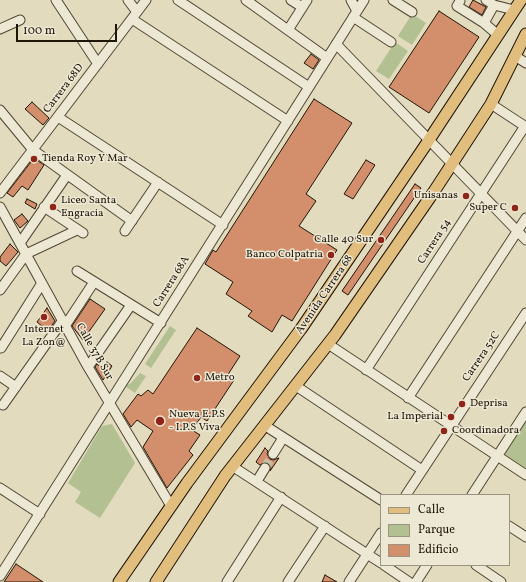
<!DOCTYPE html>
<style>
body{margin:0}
#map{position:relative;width:526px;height:582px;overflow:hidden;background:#e3dbbd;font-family:Vollkorn,serif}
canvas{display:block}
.legend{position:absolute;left:380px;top:494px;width:130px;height:72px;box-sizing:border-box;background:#ede8d4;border:1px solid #9b9482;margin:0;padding:5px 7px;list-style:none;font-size:12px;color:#1f1508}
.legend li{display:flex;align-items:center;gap:8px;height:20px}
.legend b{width:20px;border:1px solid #9b9482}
.scale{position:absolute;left:16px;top:24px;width:101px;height:18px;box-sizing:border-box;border:2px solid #1f1508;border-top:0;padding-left:5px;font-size:12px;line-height:14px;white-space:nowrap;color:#1f1508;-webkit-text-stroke:3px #ede8d4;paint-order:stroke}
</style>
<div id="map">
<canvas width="526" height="582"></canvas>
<ul class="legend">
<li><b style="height:5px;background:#e2be7e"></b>Calle</li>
<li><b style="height:11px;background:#b2c092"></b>Parque</li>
<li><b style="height:11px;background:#d38f6b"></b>Edificio</li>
</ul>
<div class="scale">100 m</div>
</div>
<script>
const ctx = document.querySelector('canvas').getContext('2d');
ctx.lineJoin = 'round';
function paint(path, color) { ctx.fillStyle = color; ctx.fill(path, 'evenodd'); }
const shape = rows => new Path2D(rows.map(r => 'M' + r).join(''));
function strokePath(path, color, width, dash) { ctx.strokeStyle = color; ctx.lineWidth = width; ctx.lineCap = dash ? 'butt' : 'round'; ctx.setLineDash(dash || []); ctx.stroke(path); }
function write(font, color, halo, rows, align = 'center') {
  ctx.font = font + ' Vollkorn,serif'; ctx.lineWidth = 3; ctx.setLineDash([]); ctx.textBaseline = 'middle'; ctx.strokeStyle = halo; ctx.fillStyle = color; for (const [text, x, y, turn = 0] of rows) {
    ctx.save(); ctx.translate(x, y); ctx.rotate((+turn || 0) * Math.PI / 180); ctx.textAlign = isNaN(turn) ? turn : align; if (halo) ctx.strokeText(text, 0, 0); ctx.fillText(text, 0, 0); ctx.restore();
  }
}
paint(shape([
 [412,14,426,23,412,45,398,36],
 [395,42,408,51,389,79,376,71],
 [170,326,176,330,151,368,145,364],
 [140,373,146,376,135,393,125,386,131,383],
 [526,415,526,473,500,456],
 [112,424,135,463,100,518,75,502,81,492,68,483,102,426]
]), '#b2c092');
const building = shape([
 [473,0,486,7,482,15,469,7,473,0],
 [439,11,479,37,429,113,389,87,439,11],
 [311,54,319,60,313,69,304,63,311,54],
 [314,99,352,123,306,194,316,201,299,226,337,250,292,321,282,315,272,332,248,316,252,311,226,294,233,282,205,264,213,250,216,252,314,99],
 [32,102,49,118,43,125,25,109,32,102],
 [34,158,44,165,28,190,22,186,13,197,7,193,34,158],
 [366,160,375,165,353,199,344,194,366,160],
 [415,184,421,188,348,295,342,291,415,184],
 [27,199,37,204,35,209,25,203,27,199],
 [22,214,28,221,20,228,14,220,22,214],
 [10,244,18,252,6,266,0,261,0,257,10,244],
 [90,299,105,309,83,340,72,326,90,299],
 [47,308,55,321,48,331,37,322,47,308],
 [197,328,240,356,227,376,234,380,207,421,201,417,192,430,200,435,189,451,193,455,167,488,143,447,153,431,137,420,131,427,123,414,138,394,141,396,148,390,153,394,197,328],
 [107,362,112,366,103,380,95,367,97,364,103,369,107,362],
 [265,448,268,451,267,454,270,459,273,460,279,458,270,471,271,468,268,463,265,462,260,465,256,462,265,448],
 [16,564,43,582,4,582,16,564],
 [325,575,337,582,322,582,325,575]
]);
paint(building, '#d38f6b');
strokePath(building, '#1f1508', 1);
strokePath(shape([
 [265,468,273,454]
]), '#c6bda2', 9, [9, 4.5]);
const minor = shape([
 [56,0,98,64],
 [128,0,137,12],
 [178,0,309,87],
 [246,0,327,58],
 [291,0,302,7],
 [351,0,357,11],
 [393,0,412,12],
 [486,0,494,5,514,10],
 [460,1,457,6,484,23,498,35],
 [353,17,391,42],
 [132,19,288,121],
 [484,23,494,5],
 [0,29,20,20],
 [288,30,307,0],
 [336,44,526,240],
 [515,56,526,63],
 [491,104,526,127],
 [0,110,33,150,132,221],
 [58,117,223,225],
 [0,193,146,0],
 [0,207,88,367,171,506],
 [44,207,83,233],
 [125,231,158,182],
 [20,243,67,175],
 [77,271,161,323],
 [0,290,26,254,77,230],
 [65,326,94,282],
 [328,344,526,475],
 [1,348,42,283],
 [88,367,131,305],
 [366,370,525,126],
 [0,376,16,387],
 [296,386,422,470],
 [408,398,526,218],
 [3,405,63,320],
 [264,425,381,500],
 [273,454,283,438],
 [232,466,381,563],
 [257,481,265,468],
 [0,488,40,514],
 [406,495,526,313],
 [472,495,526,412],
 [509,526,526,537],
 [384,565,409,582],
 [476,565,501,582],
 [0,576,364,0],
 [227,582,281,497],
 [288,582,325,526],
 [349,582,381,533],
 [416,582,427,565]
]);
const major = shape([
 [119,582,187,483,301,329,425,146,521,0],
 [156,582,225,476,335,335,433,193,491,104,526,34]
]);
strokePath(minor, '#504635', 11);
strokePath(major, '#1f1508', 13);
strokePath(minor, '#ede8d4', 9);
strokePath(major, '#e2be7e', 11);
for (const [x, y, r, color] of [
 [34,159,4,"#8f2418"],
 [466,196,4,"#8f2418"],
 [53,207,4,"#8f2418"],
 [515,208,4,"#8f2418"],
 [381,240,4,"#8f2418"],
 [331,255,4,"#8f2418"],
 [44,317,4,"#8f2418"],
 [197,378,4,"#8f2418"],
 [462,404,4,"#8f2418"],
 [451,417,4,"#8f2418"],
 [160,421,5,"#8f2418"],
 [444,431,4,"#8f2418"]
]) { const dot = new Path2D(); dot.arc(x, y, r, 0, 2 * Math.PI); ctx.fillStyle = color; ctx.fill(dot); strokePath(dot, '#ede8d4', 1.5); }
write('11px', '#1f1508', '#ede8d4', [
 ["Carrera 68D",64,89,-53],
 ["Carrera 54",435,242,-57],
 ["Carrera 68A",172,282,-58],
 ["Avenida Carrera 68",325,295,-56],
 ["Calle 37B Sur",94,352,60],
 ["Carrera 52C",482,357,-56]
]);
write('11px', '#1f1508', '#ede8d4', [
 ["Tienda Roy Y Mar",42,159],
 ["Unisanas",458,196,"right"],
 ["Liceo Santa",61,201],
 ["Engracia",61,214],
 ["Super C",507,208,"right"],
 ["Calle 40 Sur",373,240,"right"],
 ["Banco Colpatria",323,255,"right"],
 ["Internet",44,330,"center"],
 ["La Zon@",44,343,"center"],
 ["Metro",205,378],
 ["Deprisa",470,404],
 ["Nueva E.P.S",169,415],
 ["- I.P.S Viva",169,428],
 ["La Imperial",443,417,"right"],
 ["Coordinadora",452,431]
], 'left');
</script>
